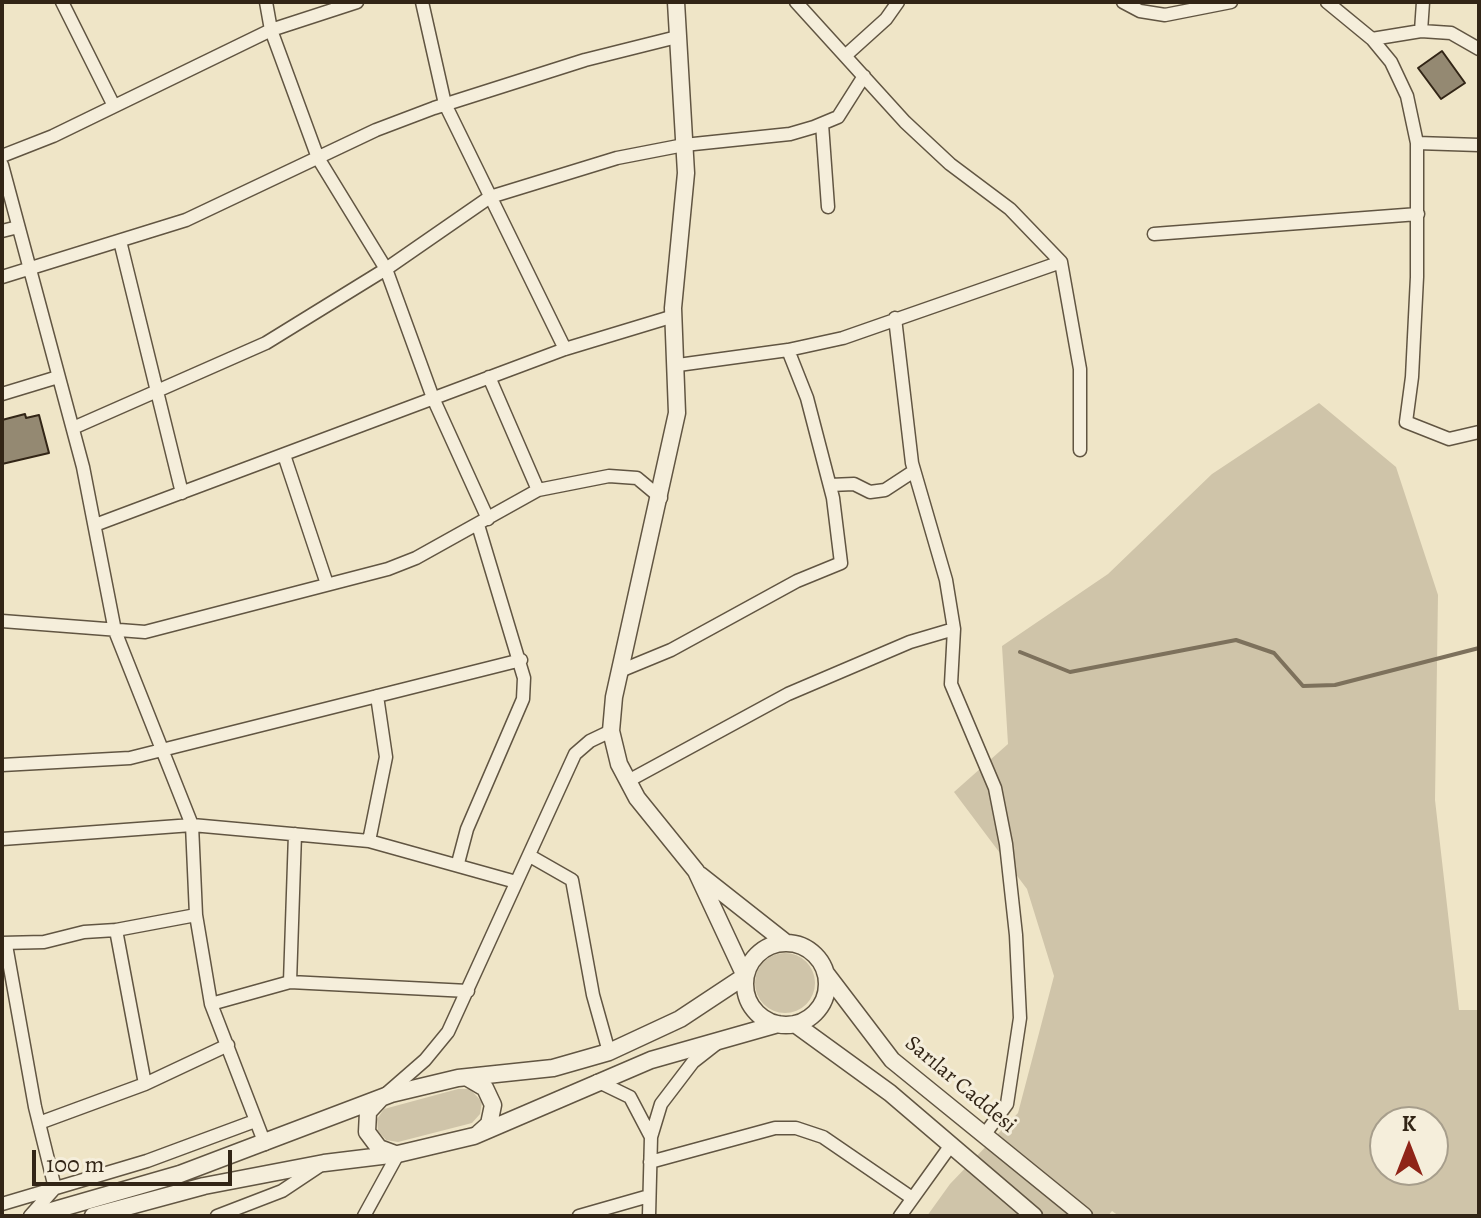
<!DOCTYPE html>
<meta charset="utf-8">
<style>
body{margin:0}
#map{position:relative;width:1481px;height:1218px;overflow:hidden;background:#efe5c7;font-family:Alegreya,serif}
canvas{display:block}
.frame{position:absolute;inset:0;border:4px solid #322516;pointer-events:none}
.north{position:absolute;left:1369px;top:1106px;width:80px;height:80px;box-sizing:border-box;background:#f5eedb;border:2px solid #a79e8c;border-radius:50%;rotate:0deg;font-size:22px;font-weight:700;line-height:32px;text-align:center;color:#322516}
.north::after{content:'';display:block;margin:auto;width:28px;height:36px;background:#8f2418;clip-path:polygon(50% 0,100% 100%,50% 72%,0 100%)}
.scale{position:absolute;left:32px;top:1150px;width:200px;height:36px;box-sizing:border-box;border:4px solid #322516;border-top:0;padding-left:10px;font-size:24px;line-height:28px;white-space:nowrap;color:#322516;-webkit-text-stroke:6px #f5eedb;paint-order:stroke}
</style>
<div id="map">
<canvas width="1481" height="1218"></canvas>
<div class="frame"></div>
<div class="north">K</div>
<div class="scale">100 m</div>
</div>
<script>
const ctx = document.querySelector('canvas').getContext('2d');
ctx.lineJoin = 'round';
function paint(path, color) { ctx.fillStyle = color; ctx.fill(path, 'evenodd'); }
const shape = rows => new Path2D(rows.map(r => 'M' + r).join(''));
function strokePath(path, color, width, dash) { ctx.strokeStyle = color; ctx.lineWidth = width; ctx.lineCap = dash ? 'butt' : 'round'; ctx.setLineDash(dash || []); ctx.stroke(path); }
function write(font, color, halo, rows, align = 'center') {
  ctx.font = font + ' Alegreya,serif'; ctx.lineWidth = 6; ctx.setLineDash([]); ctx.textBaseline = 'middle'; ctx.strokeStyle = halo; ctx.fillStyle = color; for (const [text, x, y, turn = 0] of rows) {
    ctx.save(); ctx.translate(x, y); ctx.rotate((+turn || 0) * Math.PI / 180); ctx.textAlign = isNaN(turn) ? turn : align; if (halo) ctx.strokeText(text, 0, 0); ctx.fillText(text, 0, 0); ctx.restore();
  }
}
paint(shape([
 [1319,403,1396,467,1438,595,1435,800,1459,1010,1479,1010,1479,1216,1119,1216,1112,1211,1108,1216,927,1216,950,1184,1018,1113,1054,976,1027,889,954,792,1008,744,1002,646,1108,574,1212,474],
 [1385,1122,1433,1122,1433,1170,1385,1170],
 '755 983a30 30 0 1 1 60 0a30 30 0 1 1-60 0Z',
 [458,1089,470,1089,482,1102,480,1114,472,1123,398,1142,386,1140,378,1131,377,1119,384,1109]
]), '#cfc4a9');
strokePath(shape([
 [1020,652,1070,672,1236,640,1274,653,1303,686,1335,685,1479,648]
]), '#7d715c', 4);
const building = shape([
 [1442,51,1465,83,1441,99,1418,68,1442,51],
 [25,414,26,418,39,415,49,453,2,464,2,420,25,414]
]);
paint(building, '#948972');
strokePath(building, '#322516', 2);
const minor = shape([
 [62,2,114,106],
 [266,2,271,30,318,158,386,269,433,398,488,519],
 [422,2,445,104,565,349],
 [796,2,905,122,950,164,1010,209,1061,262,1080,369,1080,450],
 [1123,2,1140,11,1165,15,1231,2],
 [1327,2,1372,39,1391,62,1407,96,1417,143,1479,145],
 [1421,31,1423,2],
 [1372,39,1421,31,1451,33,1479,49],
 [845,56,886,19,898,2],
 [822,124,828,207],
 [1417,143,1417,277,1412,377,1406,422,1449,439,1479,432],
 [2,156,53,136,271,30,357,2],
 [2,165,83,467,115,631,192,825,196,915,211,1004,265,1144],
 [2,231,18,227],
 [1154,234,1418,214],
 [120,241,182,493],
 [2,277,186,220,376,130,434,108,585,60,677,37],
 [895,318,912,463,946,580,954,629,951,684,995,788,1006,844,1016,935,1020,1018,1007,1104,985,1134],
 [678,365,788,350,843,338,1061,262],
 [489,377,538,490],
 [2,394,58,377],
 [73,428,266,343,386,269,490,197,617,158,684,145,790,134,814,127,838,117,864,76],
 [284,455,327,584],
 [830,485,854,484,870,492,885,490,914,471],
 [95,525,565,349,674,316],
 [2,621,145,632,388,569,416,558,538,490,609,476,637,478,661,498],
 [620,671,671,650,797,581,841,563,833,498,807,398,788,350],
 [2,765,130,758,521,660],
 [628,781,788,694,910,642,954,629],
 [2,839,192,825,369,841,516,882],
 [369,841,386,757,377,696],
 [530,856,572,880,593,995,609,1052],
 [458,863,467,829,523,699,524,678,478,525],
 [116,930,145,1084],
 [2,943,44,942,84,932,116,930,196,915],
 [6,945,35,1107,55,1188,30,1216],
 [290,982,295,834],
 [211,1004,290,982,468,991],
 [597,1081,630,1097,651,1137],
 [386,1094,425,1060,448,1032,575,754,590,741,611,731],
 [39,1123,145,1084,228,1045],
 [650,1162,775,1128,796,1128,823,1137,912,1198],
 [2,1204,147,1161,255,1121],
 [217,1216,282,1191,318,1167],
 [364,1216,398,1154],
 [579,1216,649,1196],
 [649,1216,651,1137,661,1104,693,1062,716,1044],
 [900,1216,951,1145]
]);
const tertiary = shape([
 [700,875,785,942],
 '745 984a41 41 0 1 1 82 0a41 41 0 1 1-82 0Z',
 [825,972,892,1060,1084,1216],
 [795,1024,890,1093,1034,1216],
 [468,1078,485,1088,493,1105,489,1124,479,1133],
 [381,1098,368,1112,367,1132,379,1148,395,1154],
 [34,1216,180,1174,391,1094,458,1078,553,1068,609,1052,680,1019,745,976,696,871,637,798,619,764,611,731,614,697,677,413,673,308,686,173,676,2],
 [93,1216,204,1186,324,1163,398,1154,474,1136,651,1060,778,1024]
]);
strokePath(minor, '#615542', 15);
strokePath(tertiary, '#615542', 19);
strokePath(minor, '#f5eedb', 12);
strokePath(tertiary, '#f5eedb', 16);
write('22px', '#322516', '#f5eedb', [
 ["Sarılar Caddesi",960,1085,40]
]);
</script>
